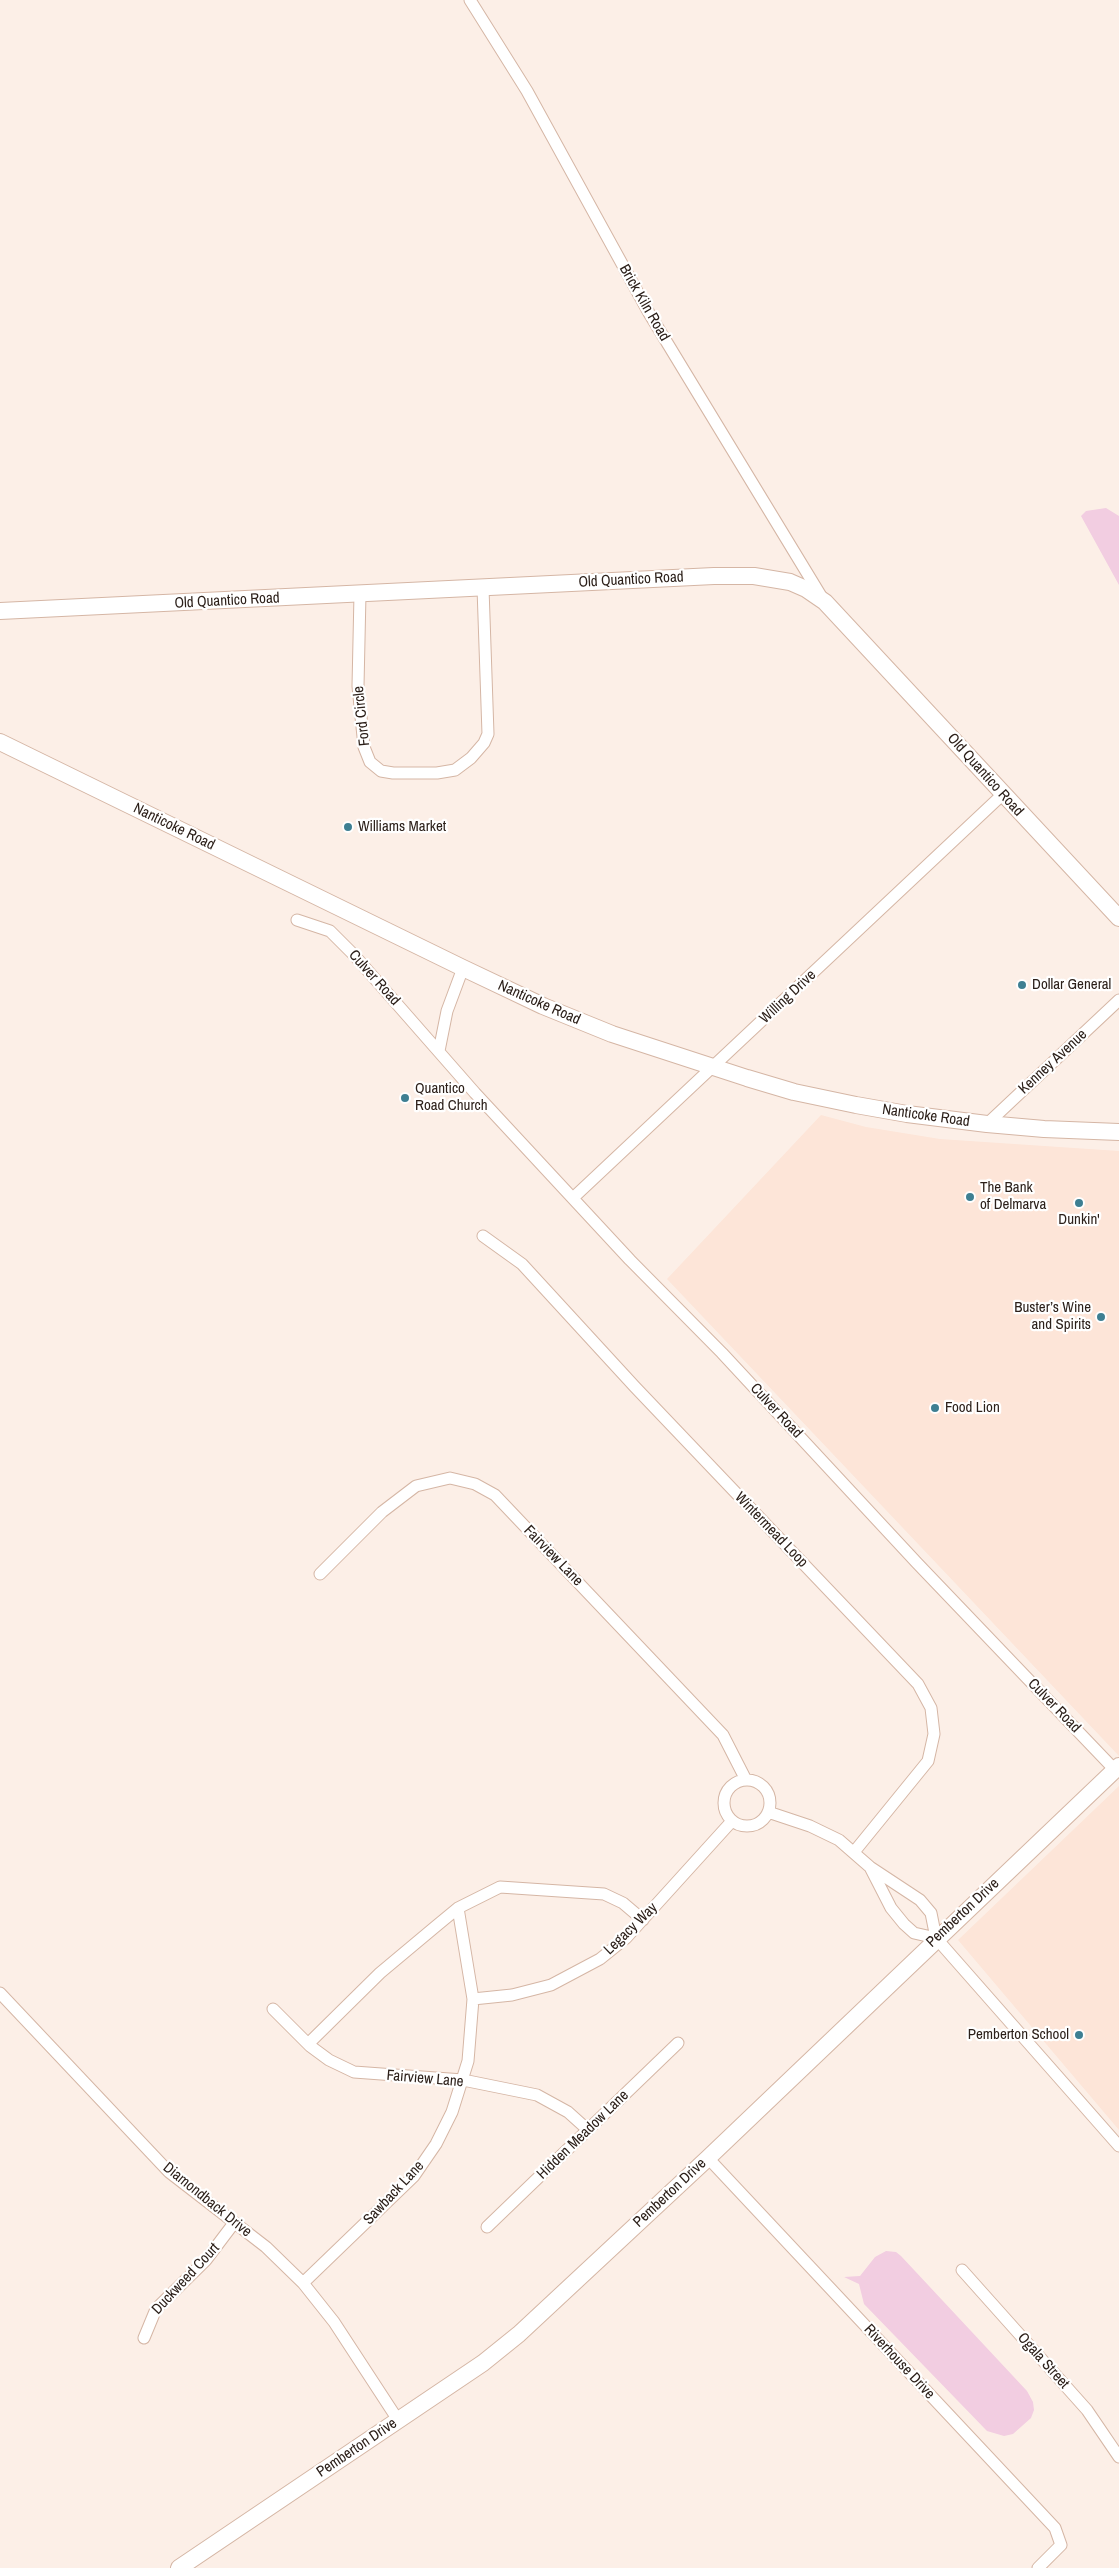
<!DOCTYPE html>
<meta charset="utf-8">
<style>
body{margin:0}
canvas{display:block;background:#fcefe7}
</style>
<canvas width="1119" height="2568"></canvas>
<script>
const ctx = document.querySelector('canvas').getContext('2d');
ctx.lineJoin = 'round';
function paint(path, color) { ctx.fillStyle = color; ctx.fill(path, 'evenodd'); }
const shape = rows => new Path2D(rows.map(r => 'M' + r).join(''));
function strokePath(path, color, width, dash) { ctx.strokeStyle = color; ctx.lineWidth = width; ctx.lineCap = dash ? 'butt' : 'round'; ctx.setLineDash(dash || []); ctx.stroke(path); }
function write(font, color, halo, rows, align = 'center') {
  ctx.font = font + ' "Archivo Narrow",sans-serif'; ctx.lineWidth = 4.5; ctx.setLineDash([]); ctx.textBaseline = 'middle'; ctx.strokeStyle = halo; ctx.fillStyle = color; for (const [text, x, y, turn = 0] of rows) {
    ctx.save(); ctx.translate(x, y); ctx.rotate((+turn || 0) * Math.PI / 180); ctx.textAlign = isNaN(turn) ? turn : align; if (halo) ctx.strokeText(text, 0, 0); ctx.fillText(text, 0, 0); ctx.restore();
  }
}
paint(shape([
 [821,1115,866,1127,940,1139,1119,1151,1119,1756,667,1279],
 [1119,1786,1119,2130,958,1940]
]), '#fde5d8');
paint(shape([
 [1106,508,1119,516,1119,585,1081,516,1086,511],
 [886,2251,896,2252,901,2256,1027,2391,1033,2402,1034,2410,1031,2418,1013,2434,1004,2436,987,2431,864,2304,859,2284,844,2277,860,2276,875,2257]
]), '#f2cde1');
const street = shape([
 [470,0,527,91,649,313,821,596],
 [360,594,358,686,364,747,370,762,381,771,393,773,437,773,455,770,471,758,484,743,488,734,483,588],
 [297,920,330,931,354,955,475,1093,630,1260,722,1353,917,1563,1115,1770],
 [439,1051,447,1011,463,968],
 [987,1124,1119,1000],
 [574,1197,1002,795],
 [483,1236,522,1264,635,1387,918,1684,931,1708,934,1734,928,1761,854,1852],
 [320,1574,382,1512,416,1486,450,1478,475,1484,495,1495,723,1735,746,1780],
 '724 1803a23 23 0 1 1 46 0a23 23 0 1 1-46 0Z',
 [768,1812,810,1826,839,1840,870,1867,920,1900,931,1913,936,1938,1119,2146],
 [871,1869,891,1908,904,1924,914,1933,936,1938],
 [0,1993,169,2172,266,2247,303,2283,334,2322,398,2420],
 [473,1999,512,1995,551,1985,600,1959,626,1938,732,1821],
 [273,2009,310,2046,329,2060,354,2072,463,2080,537,2095,568,2112,588,2130],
 [308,2044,380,1973,435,1927,458,1908,500,1887,604,1894,623,1903,643,1920],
 [708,2158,1055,2528,1061,2545,1038,2568],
 [487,2227,678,2043],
 [962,2270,1087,2410,1119,2457],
 [303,2283,414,2176,436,2144,452,2112,468,2061,473,1999,458,1908],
 [144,2338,156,2309,206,2260,234,2223]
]);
const secondary = shape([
 [0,611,714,576,754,576,790,582,806,589,825,602,1119,918],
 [0,742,463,968,543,1006,612,1034,747,1078,794,1092,856,1105,907,1114,987,1124,1044,1129,1119,1132],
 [179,2568,483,2363,519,2334,708,2158,1119,1766]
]);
strokePath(street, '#d5b6a5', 13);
strokePath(secondary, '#d5b6a5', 18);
strokePath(street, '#fff', 11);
strokePath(secondary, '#fff', 16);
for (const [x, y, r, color] of [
 [348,827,5,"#3e7f92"],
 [1022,985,5,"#3e7f92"],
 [405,1098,5,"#3e7f92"],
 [970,1197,5,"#3e7f92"],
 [1079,1203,5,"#3e7f92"],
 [1101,1317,5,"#3e7f92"],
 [935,1408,5,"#3e7f92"],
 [1079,2035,5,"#3e7f92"]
]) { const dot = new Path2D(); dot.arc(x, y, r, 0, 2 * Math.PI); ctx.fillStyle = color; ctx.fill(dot); strokePath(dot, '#fff', 2); }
write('15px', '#2c201a', '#fff', [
 ["Brick Kiln Road",644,303,60],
 ["Old Quantico Road",631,580,-3],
 ["Old Quantico Road",227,601,-3],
 ["Ford Circle",362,716,-96],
 ["Old Quantico Road",985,775,48],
 ["Nanticoke Road",174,827,26],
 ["Culver Road",374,978,48],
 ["Willing Drive",788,997,-43],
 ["Nanticoke Road",539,1003,24],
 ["Kenney Avenue",1053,1062,-43],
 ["Nanticoke Road",926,1116,8],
 ["Culver Road",776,1411,47],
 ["Wintermead Loop",771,1530,46],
 ["Fairview Lane",553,1556,46],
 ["Culver Road",1054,1706,46],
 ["Pemberton Drive",963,1913,-43],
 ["Legacy Way",631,1929,-44],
 ["Fairview Lane",425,2079,5],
 ["Hidden Meadow Lane",583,2135,-44],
 ["Sawback Lane",394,2193,-47],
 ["Pemberton Drive",670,2193,-43],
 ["Diamondback Drive",207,2200,39],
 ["Duckweed Court",186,2279,-47],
 ["Ogala Street",1043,2361,48],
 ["Riverhouse Drive",899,2362,47],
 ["Pemberton Drive",357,2448,-34]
]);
write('15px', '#2c201a', '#fff', [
 ["Williams Market",358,827],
 ["Dollar General",1032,985],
 ["Quantico",415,1089],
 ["Road Church",415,1106],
 ["The Bank",980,1188],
 ["of Delmarva",980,1205],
 ["Dunkin'",1079,1220,"center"],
 ["Buster’s Wine",1091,1308,"right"],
 ["and Spirits",1091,1325,"right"],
 ["Food Lion",945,1408],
 ["Pemberton School",1069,2035,"right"]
], 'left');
</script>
